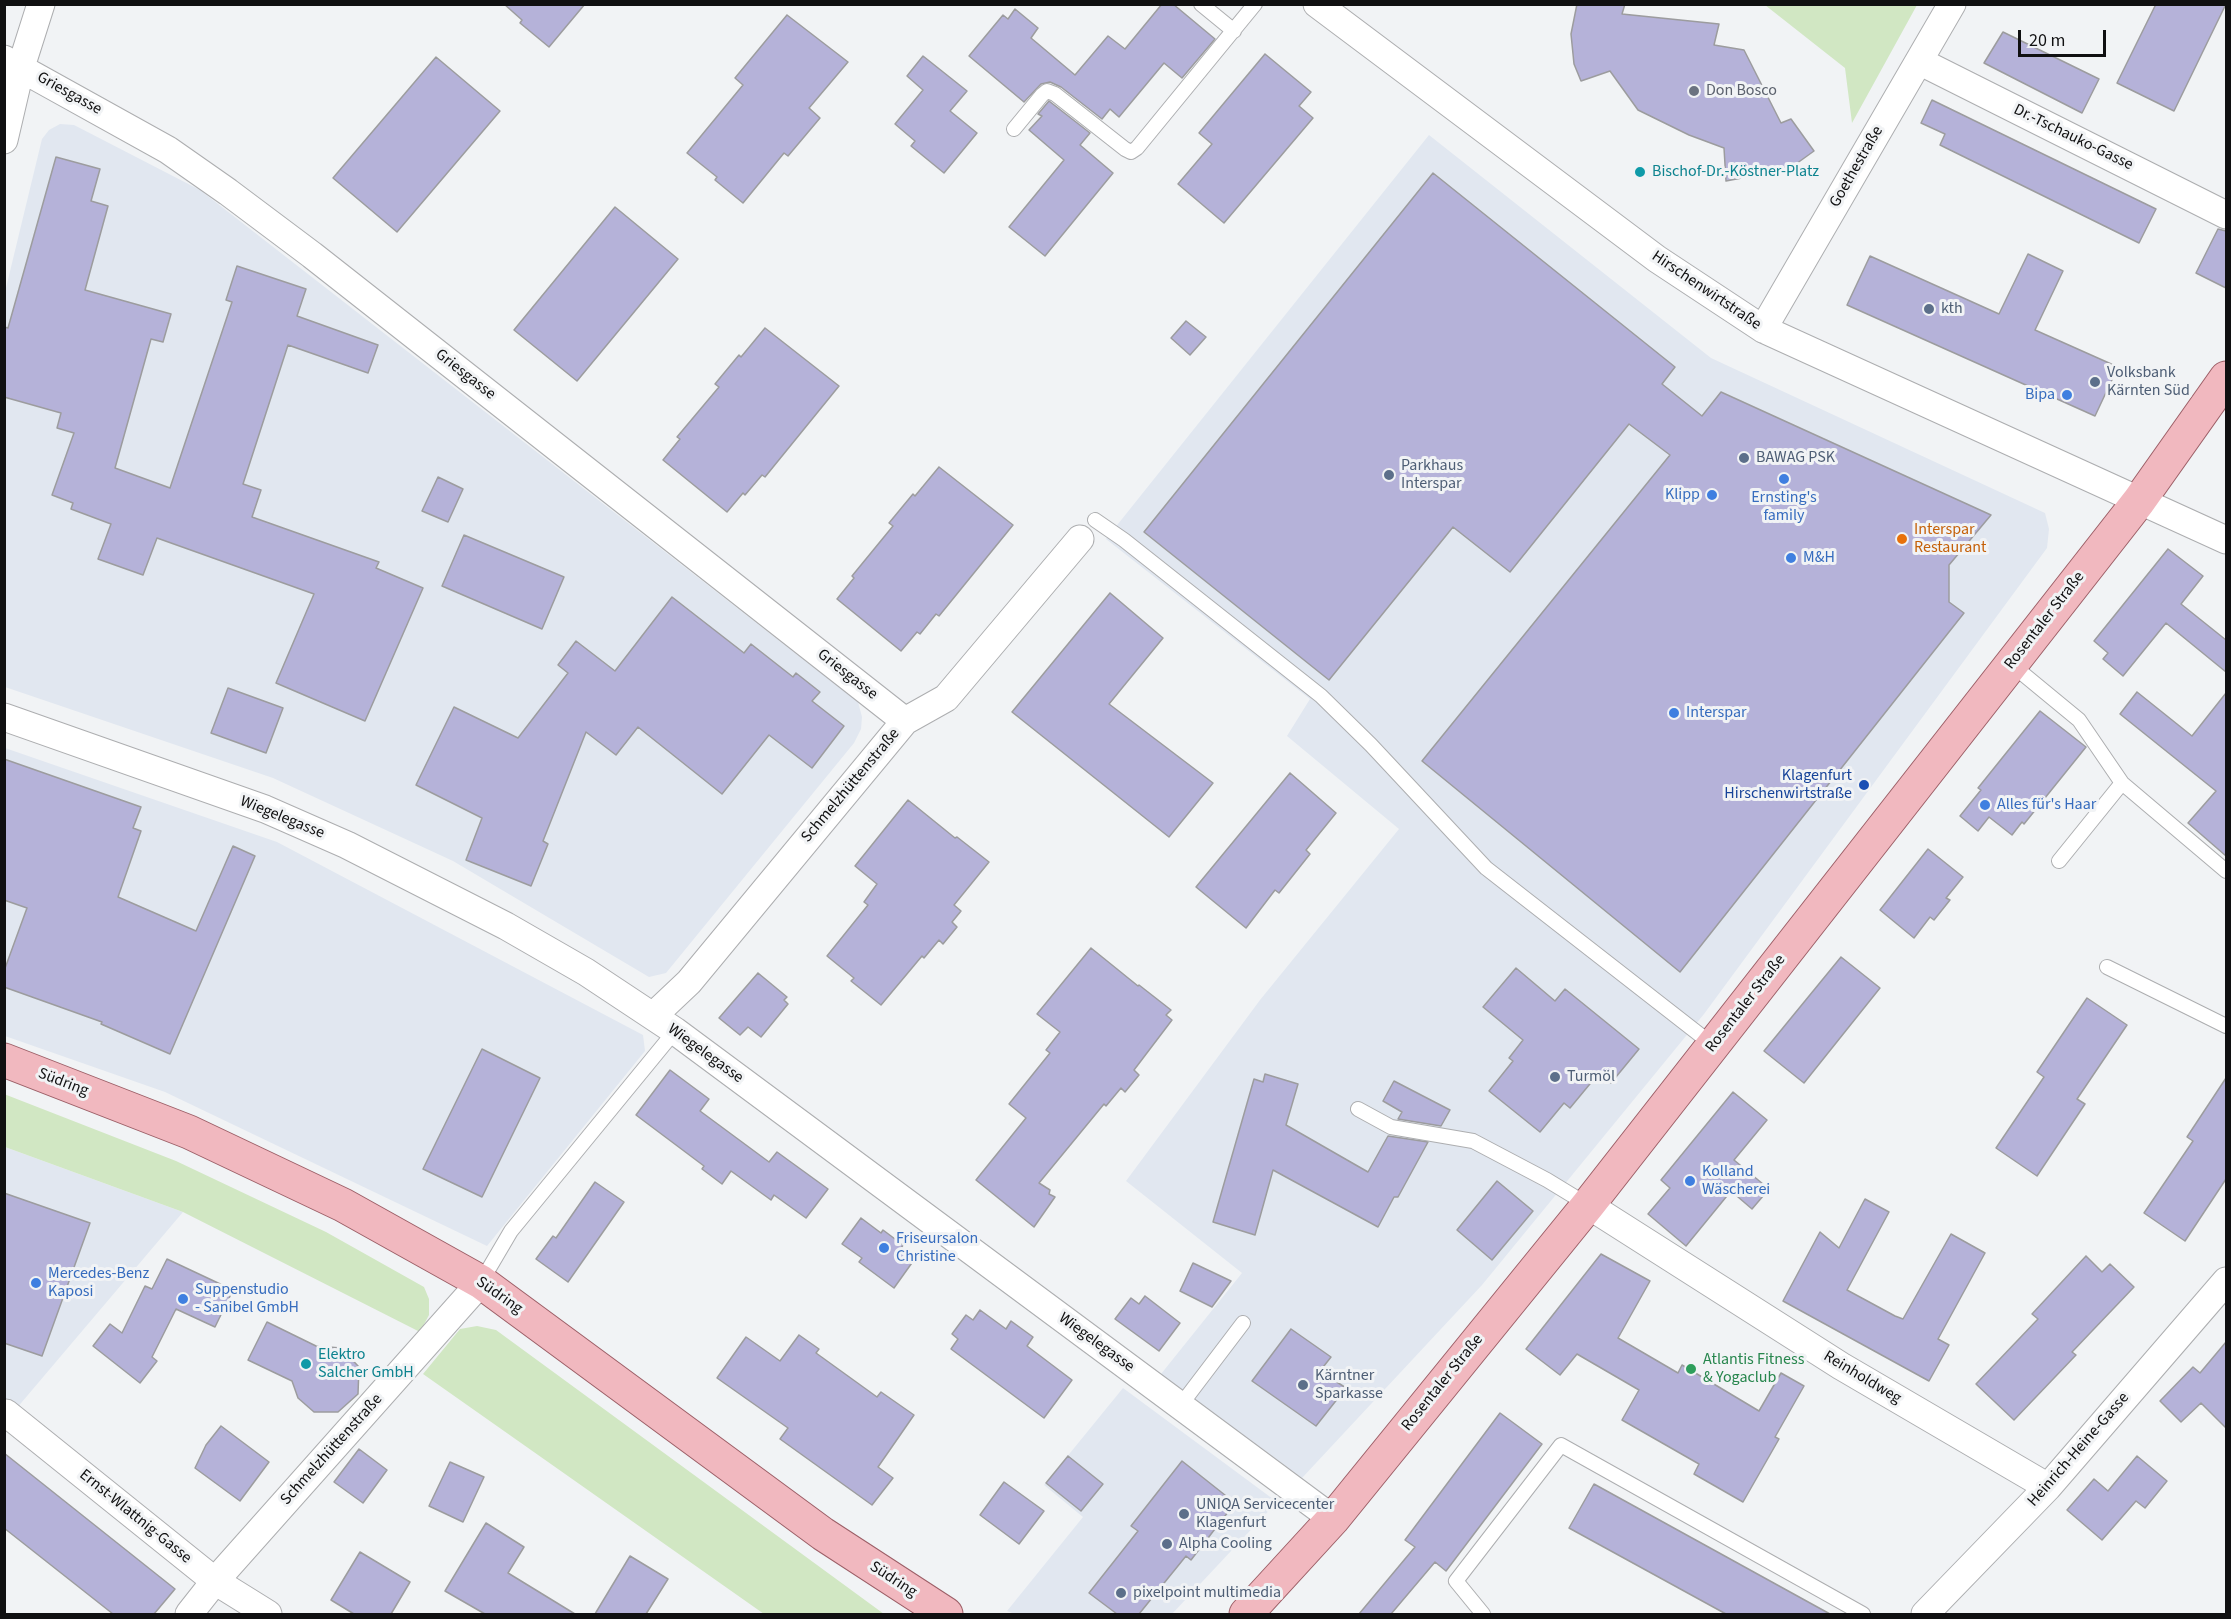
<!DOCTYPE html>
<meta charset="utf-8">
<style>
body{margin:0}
#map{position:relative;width:2231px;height:1619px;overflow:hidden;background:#f1f3f5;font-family:"Source Sans 3",sans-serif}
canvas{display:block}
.frame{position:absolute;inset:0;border:6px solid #101011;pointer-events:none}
.scale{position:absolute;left:2018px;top:30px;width:88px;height:27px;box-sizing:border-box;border:3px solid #101011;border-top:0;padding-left:8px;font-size:18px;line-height:21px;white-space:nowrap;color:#101011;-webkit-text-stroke:4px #f1f3f5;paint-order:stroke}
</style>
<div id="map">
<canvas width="2231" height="1619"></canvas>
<div class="frame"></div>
<div class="scale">20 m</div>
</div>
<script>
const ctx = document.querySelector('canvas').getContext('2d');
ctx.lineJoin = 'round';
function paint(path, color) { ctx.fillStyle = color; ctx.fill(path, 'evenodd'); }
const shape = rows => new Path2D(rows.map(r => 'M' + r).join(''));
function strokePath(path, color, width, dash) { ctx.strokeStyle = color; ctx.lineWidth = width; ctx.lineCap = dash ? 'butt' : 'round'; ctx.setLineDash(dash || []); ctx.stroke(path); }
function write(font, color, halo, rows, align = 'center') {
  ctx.font = font + ' "Source Sans 3",sans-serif'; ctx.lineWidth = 6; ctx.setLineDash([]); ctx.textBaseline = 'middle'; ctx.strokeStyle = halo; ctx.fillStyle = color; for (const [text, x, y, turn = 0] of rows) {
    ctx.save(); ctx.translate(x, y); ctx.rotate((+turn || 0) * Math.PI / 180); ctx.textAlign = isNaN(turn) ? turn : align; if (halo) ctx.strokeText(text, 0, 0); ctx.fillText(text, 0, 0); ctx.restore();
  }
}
paint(shape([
 [60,124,74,125,200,190,858,702,862,717,861,729,854,743,666,973,649,977,453,861,273,778,5,687,5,292,42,139,49,130],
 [1429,135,1711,358,2045,513,2049,529,2047,548,1704,1014,1482,1285,1302,1478,1161,1374,1242,1273,1126,1181,1260,1000,1399,829,1287,736,1310,699,1106,539],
 [5,748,277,842,643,1035,645,1051,487,1246,165,1092,5,1036],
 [5,1147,183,1212,5,1422],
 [1123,1388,1277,1502,1172,1614,1015,1614,1007,1611,1083,1517,1044,1485]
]), '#e1e7f0');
paint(shape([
 [1765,5,1917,5,1852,123,1845,68],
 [4,1094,176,1161,326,1232,424,1287,429,1299,429,1315,420,1332,183,1212,5,1147],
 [477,1326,496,1330,884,1614,764,1614,423,1374,460,1329]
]), '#d1e7c3');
const building = shape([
 [504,4,585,4,549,47,520,23,522,20,504,4],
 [1162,4,1173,4,1215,39,1182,78,1164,63,1119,117,1110,109,1102,119,1061,87,1050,82,1041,84,1024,102,969,56,1003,15,1008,19,1015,9,1038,28,1031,38,1075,75,1108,36,1125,49,1162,4],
 [1577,4,1625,4,1622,14,1719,24,1714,45,1744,50,1781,123,1791,119,1814,151,1789,169,1726,181,1724,148,1689,135,1638,110,1610,71,1581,81,1574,64,1571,34,1577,4],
 [2156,4,2226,4,2174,111,2117,83,2156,4],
 [787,15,848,62,809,108,820,118,788,156,784,153,743,203,715,180,717,177,687,153,743,85,735,78,787,15],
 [2003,32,2099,79,2082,113,1984,63,2003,32],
 [1265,54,1311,92,1299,106,1313,118,1224,223,1178,184,1212,144,1199,133,1265,54],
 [923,56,967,91,950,111,977,133,944,173,911,146,915,141,895,124,923,90,907,76,923,56],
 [436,57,500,111,397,232,333,178,436,57],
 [1932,100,2156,209,2139,243,1940,145,1945,134,1921,123,1932,100],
 [1049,101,1090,133,1080,145,1113,173,1045,256,1009,227,1064,160,1029,130,1042,116,1038,114,1049,101],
 [56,157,100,169,91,201,108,206,85,290,171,314,163,342,151,339,115,468,170,488,232,302,226,300,237,266,306,289,297,316,378,345,368,373,288,345,243,484,261,490,252,517,379,562,376,568,423,588,365,721,276,683,314,594,157,538,143,575,98,559,111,524,71,509,73,503,52,495,74,433,57,428,61,413,4,397,4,327,8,328,56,157],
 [1433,173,1675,367,1662,384,1702,416,1721,392,1991,515,1949,565,1949,602,1964,613,1680,972,1422,761,1670,455,1629,424,1510,572,1453,527,1329,680,1144,532,1433,173],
 [615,207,678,259,577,381,514,330,615,207],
 [2218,229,2226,231,2226,288,2196,273,2218,229],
 [2028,254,2063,271,2035,330,2118,367,2095,416,1847,305,1870,256,1999,314,2028,254],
 [1186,321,1206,337,1190,355,1171,338,1186,321],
 [765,328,839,386,765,477,762,475,745,495,743,493,727,512,663,460,680,439,677,437,719,387,715,384,739,355,741,357,765,328],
 [939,467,1013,525,939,616,936,614,920,634,917,632,901,651,837,599,854,578,852,576,893,526,889,523,913,494,915,496,939,467],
 [438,477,463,489,448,522,422,511,438,477],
 [464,535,564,577,542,629,442,586,464,535],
 [2168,549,2203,576,2181,604,2226,640,2226,672,2166,623,2123,676,2103,659,2108,653,2094,641,2168,549],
 [1110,593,1163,638,1109,704,1213,783,1169,837,1012,712,1110,593],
 [672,597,744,653,751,644,793,677,796,673,820,692,812,701,844,726,812,768,769,735,722,794,638,727,616,755,586,732,543,841,548,844,531,886,466,860,482,818,416,785,454,707,518,738,568,673,558,665,576,641,615,671,672,597],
 [228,688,283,708,266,753,211,733,228,688],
 [2137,692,2192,736,2226,693,2226,856,2188,823,2216,791,2120,714,2137,692],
 [2040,711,2086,747,2024,824,2022,822,2012,835,1989,817,1978,831,1960,816,1981,790,1978,788,2040,711],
 [4,759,141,807,133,828,141,831,118,897,196,931,233,846,255,856,170,1054,101,1024,102,1022,4,987,4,971,27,908,4,900,4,759],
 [1290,773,1336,813,1306,850,1310,854,1279,893,1275,890,1246,928,1196,887,1290,773],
 [908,800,955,838,957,837,989,862,954,905,961,911,952,922,957,927,943,944,939,940,924,958,922,956,881,1005,851,981,854,978,827,956,868,905,864,902,877,884,855,866,908,800],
 [1928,849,1963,877,1946,898,1950,900,1934,920,1930,917,1914,938,1880,910,1928,849],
 [1091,948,1138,986,1139,985,1171,1010,1166,1015,1172,1020,1134,1070,1139,1075,1125,1092,1121,1088,1106,1106,1104,1104,1039,1183,1050,1190,1049,1194,1055,1197,1034,1227,976,1180,1026,1118,1009,1104,1050,1053,1046,1050,1060,1032,1037,1014,1091,948],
 [1841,957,1880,988,1804,1083,1764,1051,1841,957],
 [1516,968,1555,1001,1565,989,1639,1049,1611,1083,1599,1073,1570,1108,1564,1103,1540,1132,1489,1091,1513,1061,1509,1058,1523,1040,1483,1007,1516,968],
 [758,973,787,997,784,1000,788,1004,761,1037,748,1027,740,1035,719,1018,758,973],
 [2087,998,2127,1025,2077,1099,2085,1104,2037,1176,1996,1148,2044,1077,2037,1072,2087,998],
 [482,1049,540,1078,482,1197,423,1169,482,1049],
 [670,1070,709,1099,700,1111,769,1162,777,1152,828,1189,806,1218,774,1195,771,1200,731,1171,722,1184,702,1169,704,1166,636,1115,670,1070],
 [1265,1074,1298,1084,1286,1125,1368,1172,1388,1136,1428,1142,1398,1197,1394,1197,1378,1227,1273,1170,1255,1235,1213,1222,1254,1079,1263,1082,1265,1074],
 [2226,1078,2226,1179,2185,1241,2144,1213,2193,1141,2187,1137,2226,1078],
 [1394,1081,1450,1110,1441,1126,1398,1119,1402,1112,1383,1101,1394,1081],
 [1733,1092,1767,1120,1734,1160,1769,1189,1752,1209,1731,1191,1686,1246,1648,1214,1670,1188,1661,1180,1733,1092],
 [1497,1181,1533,1211,1492,1260,1457,1230,1497,1181],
 [595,1182,624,1202,568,1282,536,1259,553,1236,556,1238,595,1182],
 [4,1193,90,1223,42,1356,4,1343,4,1193],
 [1865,1199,1889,1212,1847,1290,1895,1316,1903,1319,1951,1234,1985,1253,1938,1339,1949,1345,1929,1381,1783,1301,1820,1232,1839,1248,1865,1199],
 [861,1218,881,1233,883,1230,903,1245,900,1250,914,1260,894,1288,859,1262,862,1258,842,1244,861,1218],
 [1601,1254,1650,1281,1618,1338,1678,1373,1682,1365,1759,1411,1781,1373,1804,1386,1775,1437,1779,1439,1743,1502,1694,1474,1699,1464,1622,1420,1639,1390,1577,1354,1560,1375,1526,1349,1601,1254],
 [2086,1256,2102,1272,2110,1264,2134,1287,2072,1352,2076,1355,2014,1420,1976,1384,2038,1319,2032,1314,2086,1256],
 [167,1259,233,1290,215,1327,176,1309,152,1357,157,1361,140,1383,93,1346,110,1324,122,1333,145,1286,152,1289,167,1259],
 [1193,1263,1231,1281,1212,1307,1180,1291,1193,1263],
 [1145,1296,1180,1323,1159,1351,1115,1319,1131,1298,1139,1304,1145,1296],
 [980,1310,1006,1329,1011,1321,1033,1337,1027,1346,1072,1380,1044,1418,951,1349,958,1339,952,1334,966,1315,973,1320,980,1310],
 [267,1322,316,1346,341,1348,359,1367,358,1394,338,1412,314,1412,298,1398,292,1381,248,1360,267,1322],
 [1291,1329,1331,1357,1320,1371,1346,1388,1316,1426,1252,1381,1291,1329],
 [799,1335,819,1349,816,1353,877,1397,881,1392,914,1415,878,1467,893,1478,872,1505,780,1439,788,1428,717,1378,746,1337,780,1361,799,1335],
 [2226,1342,2226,1428,2201,1403,2181,1422,2160,1401,2193,1367,2200,1373,2226,1342],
 [1500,1413,1542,1444,1446,1571,1435,1562,1391,1614,1359,1614,1415,1547,1405,1540,1500,1413],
 [221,1426,269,1462,240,1501,195,1468,206,1445,221,1426],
 [359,1449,387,1470,363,1503,334,1482,359,1449],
 [4,1453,175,1589,154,1614,113,1614,4,1528,4,1453],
 [1068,1456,1103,1484,1081,1511,1046,1483,1068,1456],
 [2137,1456,2167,1481,2145,1508,2136,1501,2102,1540,2067,1510,2094,1479,2108,1491,2137,1456],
 [1182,1461,1235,1503,1191,1560,1186,1556,1139,1614,1117,1614,1089,1593,1138,1531,1131,1526,1182,1461],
 [450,1462,484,1477,463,1522,429,1506,450,1462],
 [1004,1482,1044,1511,1019,1544,980,1515,1004,1482],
 [1594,1484,1830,1614,1726,1614,1569,1528,1594,1484],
 [486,1523,524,1547,508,1573,575,1614,485,1614,445,1591,486,1523],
 [360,1552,410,1582,391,1614,354,1614,331,1600,360,1552],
 [630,1556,668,1579,646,1614,595,1614,630,1556]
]);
paint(building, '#b5b2d9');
strokePath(building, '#9c9c9e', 1.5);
const lane = shape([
 [1201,4,1234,31],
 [1014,129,1042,95,1047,91,1055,94,1125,149,1131,152,1137,148,1255,4],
 [1095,520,1124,540,1321,696,1371,745,1486,868,1713,1045],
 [2011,664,2079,720,2122,783,2226,871],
 [2059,861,2122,783],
 [2107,967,2226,1026],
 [1358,1109,1391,1127,1473,1141,1547,1180,1588,1205],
 [481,1282,511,1231,675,1031],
 [1180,1406,1243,1323],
 [1483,1614,1456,1581,1561,1445,1863,1614]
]);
const street = shape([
 [1317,4,1657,259,1763,329,2226,540],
 [4,59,168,150,228,192,312,255,905,721],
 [1919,61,2226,215],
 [4,140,21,67,41,4],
 [1763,329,1952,4],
 [4,717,265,809,347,845,506,926,586,972,675,1031,1333,1519],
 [653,1016,689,982,905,721,946,698,1080,539],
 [1588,1205,1841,1366,2048,1487],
 [6,1413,215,1581,268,1614],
 [189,1614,215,1581,481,1282],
 [1925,1614,2048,1487,2226,1281]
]);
const primary = shape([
 [4,1060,189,1132,343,1205,481,1282,823,1534,946,1614],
 [1246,1614,1333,1519,1588,1205,2139,501,2226,378]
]);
strokePath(lane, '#adaeb0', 16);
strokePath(street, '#adaeb0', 29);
strokePath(primary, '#9c5f67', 35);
strokePath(lane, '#fff', 14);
strokePath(street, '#fff', 27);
strokePath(primary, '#f1b8bf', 33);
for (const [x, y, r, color] of [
 [1694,91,6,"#6b7280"],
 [1640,172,6,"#0f9aa8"],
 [1929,309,6,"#5c6f8a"],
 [2095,382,6,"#5c6f8a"],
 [2067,395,6,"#3f7fe0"],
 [1744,458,6,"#5c6f8a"],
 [1389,475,6,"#5c6f8a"],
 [1784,479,6,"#3f7fe0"],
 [1712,495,6,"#3f7fe0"],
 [1902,539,6,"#e8710a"],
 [1791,558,6,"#3f7fe0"],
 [1674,713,6,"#3f7fe0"],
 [1864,785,6,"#1a4fb4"],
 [1985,805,6,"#3f7fe0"],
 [1555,1077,6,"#5c6f8a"],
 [1690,1181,6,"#3f7fe0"],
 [884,1248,6,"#3f7fe0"],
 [36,1283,6,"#3f7fe0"],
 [183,1299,6,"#3f7fe0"],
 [306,1364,6,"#0f9aa8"],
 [1691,1369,6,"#2e9e5b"],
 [1303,1385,6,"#5c6f8a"],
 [1184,1514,6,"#5c6f8a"],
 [1167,1544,6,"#5c6f8a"],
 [1121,1593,6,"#5c6f8a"]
]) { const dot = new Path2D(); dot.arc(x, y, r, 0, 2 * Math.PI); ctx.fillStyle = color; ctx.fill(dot); strokePath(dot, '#f1f3f5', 2); }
write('16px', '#5b616d', '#f1f3f5', [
 ["Don Bosco",1706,91]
], 'left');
write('16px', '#101011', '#f1f3f5', [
 ["Griesgasse",69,94,29],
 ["Dr.-Tschauko-Gasse",2073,138,26],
 ["Goethestraße",1857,167,-60],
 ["Hirschenwirtstraße",1706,291,34],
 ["Griesgasse",465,375,38],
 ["Rosentaler Straße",2045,621,-52],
 ["Griesgasse",847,675,38],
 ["Schmelzhüttenstraße",851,786,-50],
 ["Wiegelegasse",282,818,22],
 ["Rosentaler Straße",1746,1004,-52],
 ["Wiegelegasse",705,1054,36],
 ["Südring",63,1083,21],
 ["Südring",499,1296,35],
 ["Wiegelegasse",1096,1343,36],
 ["Reinholdweg",1862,1378,31],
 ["Rosentaler Straße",1443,1383,-51],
 ["Schmelzhüttenstraße",332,1450,-48],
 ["Heinrich-Heine-Gasse",2079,1450,-49],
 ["Ernst-Wlattnig-Gasse",135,1517,39],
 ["Südring",893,1580,33]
]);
write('16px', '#0d838f', '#f1f3f5', [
 ["Bischof-Dr.-Köstner-Platz",1652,172],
 ["Elektro",318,1355],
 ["Salcher GmbH",318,1373]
], 'left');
write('16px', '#4e5e75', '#f1f3f5', [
 ["kth",1941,309],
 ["Volksbank",2107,373],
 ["Kärnten Süd",2107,391],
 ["BAWAG PSK",1756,458],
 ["Parkhaus",1401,466],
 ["Interspar",1401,484],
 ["Turmöl",1567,1077],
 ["Kärntner",1315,1376],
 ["Sparkasse",1315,1394],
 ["UNIQA Servicecenter",1196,1505],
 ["Klagenfurt",1196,1523],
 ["Alpha Cooling",1179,1544],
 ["pixelpoint multimedia",1133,1593]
], 'left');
write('16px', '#366cbe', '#f1f3f5', [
 ["Bipa",2055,395,"right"],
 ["Klipp",1700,495,"right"],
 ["Ernsting's",1784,498,"center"],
 ["family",1784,516,"center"],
 ["M&H",1803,558],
 ["Interspar",1686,713],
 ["Alles für's Haar",1997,805],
 ["Kolland",1702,1172],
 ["Wäscherei",1702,1190],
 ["Friseursalon",896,1239],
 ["Christine",896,1257],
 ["Mercedes-Benz",48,1274],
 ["Kaposi",48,1292],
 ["Suppenstudio",195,1290],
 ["- Sanibel GmbH",195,1308]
], 'left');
write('16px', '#c56008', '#f1f3f5', [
 ["Interspar",1914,530],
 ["Restaurant",1914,548]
], 'left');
write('16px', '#164399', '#f1f3f5', [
 ["Klagenfurt",1852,776],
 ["Hirschenwirtstraße",1852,794]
], 'right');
write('16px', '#27864d', '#f1f3f5', [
 ["Atlantis Fitness",1703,1360],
 ["& Yogaclub",1703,1378]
], 'left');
</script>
